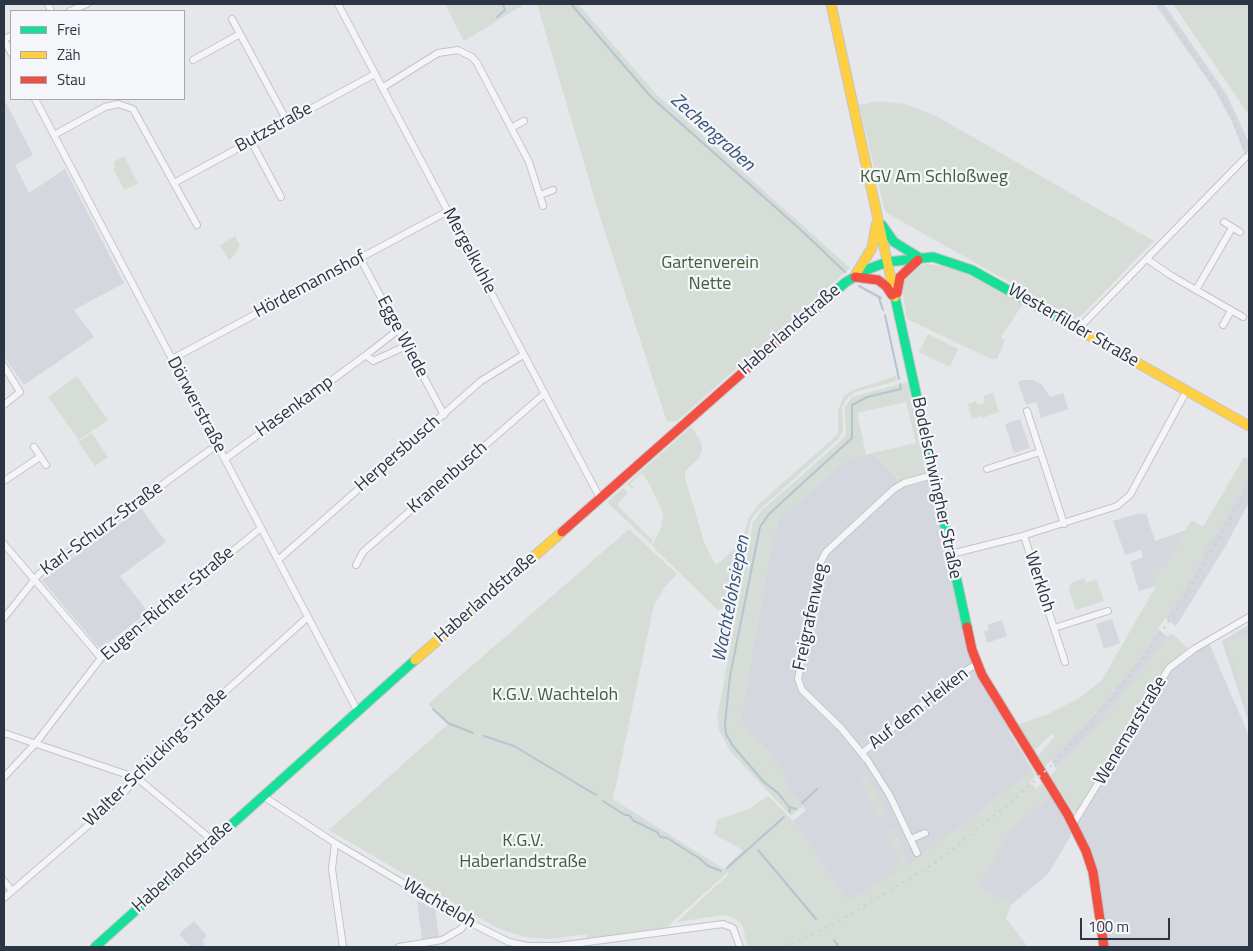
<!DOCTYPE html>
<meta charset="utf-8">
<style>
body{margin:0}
#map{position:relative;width:1253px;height:951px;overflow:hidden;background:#e5e7ea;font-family:"Titillium Web",sans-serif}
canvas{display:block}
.frame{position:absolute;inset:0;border:5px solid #2c3543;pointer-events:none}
.legend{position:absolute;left:10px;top:10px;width:175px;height:90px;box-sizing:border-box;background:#f4f6f9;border:1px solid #a4a9b0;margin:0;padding:6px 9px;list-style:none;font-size:15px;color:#2c3543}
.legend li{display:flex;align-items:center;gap:10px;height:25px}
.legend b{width:25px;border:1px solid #a4a9b0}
.scale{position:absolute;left:1080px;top:918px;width:90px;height:22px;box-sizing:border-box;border:2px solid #2c3543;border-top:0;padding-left:6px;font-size:15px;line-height:18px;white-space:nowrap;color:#2c3543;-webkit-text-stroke:4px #f4f6f9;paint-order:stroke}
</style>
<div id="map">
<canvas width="1253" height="951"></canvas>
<div class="frame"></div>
<ul class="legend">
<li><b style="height:6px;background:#16e098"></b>Frei</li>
<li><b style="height:6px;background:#ffcf43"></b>Zäh</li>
<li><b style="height:6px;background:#f24e42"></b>Stau</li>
</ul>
<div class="scale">100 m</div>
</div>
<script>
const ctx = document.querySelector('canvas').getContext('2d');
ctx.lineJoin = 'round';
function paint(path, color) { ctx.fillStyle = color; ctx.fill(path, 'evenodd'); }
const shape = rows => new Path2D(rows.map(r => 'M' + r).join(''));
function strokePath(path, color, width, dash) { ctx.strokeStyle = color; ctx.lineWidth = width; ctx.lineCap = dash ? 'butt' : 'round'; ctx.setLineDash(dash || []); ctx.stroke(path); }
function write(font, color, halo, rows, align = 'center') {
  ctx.font = font + ' "Titillium Web",sans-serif'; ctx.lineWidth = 4.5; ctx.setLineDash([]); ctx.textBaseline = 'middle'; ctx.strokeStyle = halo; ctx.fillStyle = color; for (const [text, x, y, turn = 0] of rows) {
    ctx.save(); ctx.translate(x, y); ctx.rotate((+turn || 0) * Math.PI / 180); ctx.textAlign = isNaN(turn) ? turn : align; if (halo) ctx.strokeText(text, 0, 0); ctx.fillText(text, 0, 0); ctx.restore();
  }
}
paint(shape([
 [1155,4,1164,4,1227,95,1249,143,1249,148,1244,152,1232,122,1216,92],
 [4,99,33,155,15,165,29,193,65,169,124,283,74,310,94,337,24,385,4,357],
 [1023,380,1033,380,1042,385,1050,397,1063,393,1068,409,1041,418,1036,402,1026,405,1018,382],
 [1020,419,1030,448,1014,453,1005,424],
 [873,453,898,479,933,475,972,650,1013,727,1008,730,1033,771,911,864,848,901,793,821,806,810,783,782,788,777,769,756,771,754,740,722,773,536,780,517,848,459],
 [1249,477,1249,502,1225,547,1176,626,1165,618,1204,557,1204,548,1220,529],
 [141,508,166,542,120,576,148,612,100,649,42,580],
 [1140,513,1141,515,1146,513,1155,541,1186,530,1156,586,1139,591,1130,562,1143,557,1141,550,1125,555,1113,521],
 [1112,619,1120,643,1104,649,1096,624],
 [1002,620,1007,636,987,643,984,631,989,630,987,625],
 [1249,625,1249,723,1222,641],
 [1158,629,1168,637,1103,720,1056,769,1051,760,1096,712,1137,661],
 [1208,641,1249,736,1249,947,1104,947,1093,872,1073,825,1070,837,1048,874,1011,905,978,886,1012,827,1051,796,1073,823,1169,668],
 [422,901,430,908,435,908,439,937,422,939,417,902],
 [194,921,207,936,203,940,204,947,191,947,179,934]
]), '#d4d7dd');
paint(shape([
 [445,4,520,4,522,8,518,8,464,41],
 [537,4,578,4,656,94,850,268,677,421,667,422,601,220],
 [1173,4,1249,4,1249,115],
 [878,101,905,104,936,116,1154,241,1077,320,885,212,859,105],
 [124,156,138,183,124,190,113,169,116,168,113,162],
 [235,236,240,245,233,257,229,260,220,245],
 [927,264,954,268,975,276,1017,299,1023,304,1001,337,1005,340,997,359,991,359,907,319,902,289,904,277,914,266],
 [928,334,958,349,950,367,919,352],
 [77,376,108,420,79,440,48,397],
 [896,376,897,380,890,383,855,392,849,396,842,406,843,430,838,439,754,515,750,524,735,601,727,608,718,610,656,550,652,545,661,528,663,513,650,485,642,473,630,484,633,487,632,489,627,484,691,427,700,440,702,449,699,458,685,471,685,478,705,545,716,565,741,543,749,517,759,504,838,434,838,411,844,396,853,390],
 [908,382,911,396,908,399,916,395,933,475,903,483,873,453,916,443,906,402,857,413,866,454,848,459,780,517,773,536,740,722,771,754,769,756,788,777,783,782,803,806,791,816,730,751,719,730,717,719,753,522,762,510,843,439,846,434,845,407,852,397],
 [993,393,999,412,982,418,980,416,972,419,968,404,976,401,977,405,985,403,983,396],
 [92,433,108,457,95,466,78,442],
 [1244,457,1249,458,1249,477,1220,529,1204,548,1204,557,1158,629,1137,661,1096,712,1044,768,1037,757,1055,736,1053,733,1034,751,1017,725,1048,714,1081,697,1102,680,1156,586,1151,571,1167,566,1190,522,1193,521,1203,527],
 [623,488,628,493,617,505,651,539,654,536,651,544,607,502],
 [629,529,677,574,665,587,654,605,613,799,724,869,743,850,714,834,717,820,749,809,768,796,793,821,848,901,911,864,1033,771,1036,776,1030,782,1036,789,1042,784,1051,796,1012,827,978,886,1011,905,1006,918,1028,947,748,947,742,924,732,917,723,915,677,922,729,874,728,872,670,924,666,931,586,943,587,934,550,939,525,937,497,928,329,830,448,724,428,704],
 [1084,578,1086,583,1096,579,1104,601,1076,610,1069,590,1071,583],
 [1171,633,1188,648,1170,663,1151,687,1079,809,1074,812,1050,776,1103,720],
 [1249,633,1249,712,1225,642],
 [864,771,887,814,878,818,860,777],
 [892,827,909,864,896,872,894,867,901,864,886,830]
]), '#d6ddd6');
strokePath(shape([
 [571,4,651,97,801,230,845,272],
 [497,17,505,10,503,4],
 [859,286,881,298],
 [879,298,883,310],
 [885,315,899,379],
 [433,709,448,723,473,733],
 [484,736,514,746,596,795],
 [603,801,625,815,629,815,634,821,657,832,660,837,667,838,699,858,708,866,721,871],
 [802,803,817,789],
 [789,807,796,809],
 [790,812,789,807,778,793,764,782,733,746,726,734,725,724,730,676,760,527,769,514,852,438,852,405,867,397,901,389,900,384],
 [758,850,816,919],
 [727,868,784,817],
 [834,940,839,947]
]), '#b5c3d3', 2);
const street = shape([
 [48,4,51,11],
 [338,4,600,498],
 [70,11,87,4],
 [232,19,287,121],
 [11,36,4,39,11,53],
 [193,60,240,34],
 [382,88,438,53,458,50,472,57,477,63,529,162,543,206],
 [35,99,357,710],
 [511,128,524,121],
 [54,135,105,107,118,104,133,109,197,225],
 [251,141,281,197],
 [174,183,375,74],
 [540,195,553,190],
 [1224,222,1240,232],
 [360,258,444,415],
 [1147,259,1170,275,1243,317],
 [1196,290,1232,228],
 [1223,325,1231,311],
 [1078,329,1249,154],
 [398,330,366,355,373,361,406,346],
 [172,359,448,211],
 [4,366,20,392,4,405],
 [1027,411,1064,524],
 [34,447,46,465],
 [225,459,366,355],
 [987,469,1040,452],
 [4,481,40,457],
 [1024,536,1065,662],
 [4,544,101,658],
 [951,554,1019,537,1117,506,1130,495,1187,390],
 [278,560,481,381,523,355],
 [356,565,363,552,544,394],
 [4,618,39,574,210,450],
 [1054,628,1108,611],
 [4,733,137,778,212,840],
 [862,753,960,674,977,664],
 [4,777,35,744,101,658,261,528],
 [263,796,335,843,467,921,509,942,527,946,558,946,723,924,733,928,740,947],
 [1073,824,1169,668,1194,649,1249,617],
 [911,839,925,833],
 [335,843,332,869,343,947],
 [917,853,890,796,868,761,841,728,802,690,798,679,818,567,826,552,894,489,904,483,933,475],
 [4,881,12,891],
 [4,898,113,804,176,736,308,617],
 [399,947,442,940,461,929,467,921]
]);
const fast = shape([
 [882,225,894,242,920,258],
 [895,297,967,627],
 [810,313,846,282,866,270,887,262,933,257,972,270,1074,327],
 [95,947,415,660]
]);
const slow = shape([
 [831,4,895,297],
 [856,274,872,248,876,225],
 [1074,327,1249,426],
 [415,660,562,532]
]);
const jam = shape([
 [855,277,878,280,886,286,892,295],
 [897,293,900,277,918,260],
 [562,532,810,313],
 [967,627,972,650,982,675,1068,815,1086,851,1093,872,1104,947]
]);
strokePath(street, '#c3c5c8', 8);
strokePath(fast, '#c3c5c8', 11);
strokePath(slow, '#c3c5c8', 11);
strokePath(jam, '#c3c5c8', 11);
strokePath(street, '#f5f5f7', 6);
strokePath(fast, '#16e098', 9);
strokePath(slow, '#ffcf43', 9);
strokePath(jam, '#f24e42', 9);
strokePath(shape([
 [1159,4,1218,90,1230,113,1249,160],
 [784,947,836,923,935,863,1009,804,1053,764,1109,702,1154,643,1181,603,1249,486]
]), '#cecfd2', 2, [2.5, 5]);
write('18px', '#2c3543', '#f4f6f9', [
 ["Butzstraße",274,128,-29],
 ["Mergelkuhle",469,251,62],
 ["Hördemannshof",310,285,-28],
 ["Westerfilder Straße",1073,326,30],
 ["Haberlandstraße",790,330,-41],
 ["Egge Wiede",402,337,62],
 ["Dörwerstraße",196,405,62],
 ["Hasenkamp",295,407,-36],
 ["Herpersbusch",398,454,-41],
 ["Kranenbusch",448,478,-41],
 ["Bodelschwingher Straße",936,488,78],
 ["Karl-Schurz-Straße",102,529,-36],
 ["Werkloh",1039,582,72],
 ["Haberlandstraße",486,598,-41],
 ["Eugen-Richter-Straße",168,604,-40],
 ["Freigrafenweg",811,617,-78],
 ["Auf dem Heiken",919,709,-38],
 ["Wenemarstraße",1131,731,-59],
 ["Walter-Schücking-Straße",156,758,-44],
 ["Haberlandstraße",183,867,-42],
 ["Wachteloh",439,904,30]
]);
write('18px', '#415e3a', '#f4f6f9', [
 ["KGV Am Schloßweg",934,178],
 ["Gartenverein",710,264],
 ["Nette",710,285],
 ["K.G.V. Wachteloh",555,696],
 ["K.G.V.",523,842],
 ["Haberlandstraße",523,863]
]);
write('italic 19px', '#385376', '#f4f6f9', [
 ["Zechengraben",712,133,42],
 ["Wachtelohsiepen",732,599,-79]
]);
</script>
